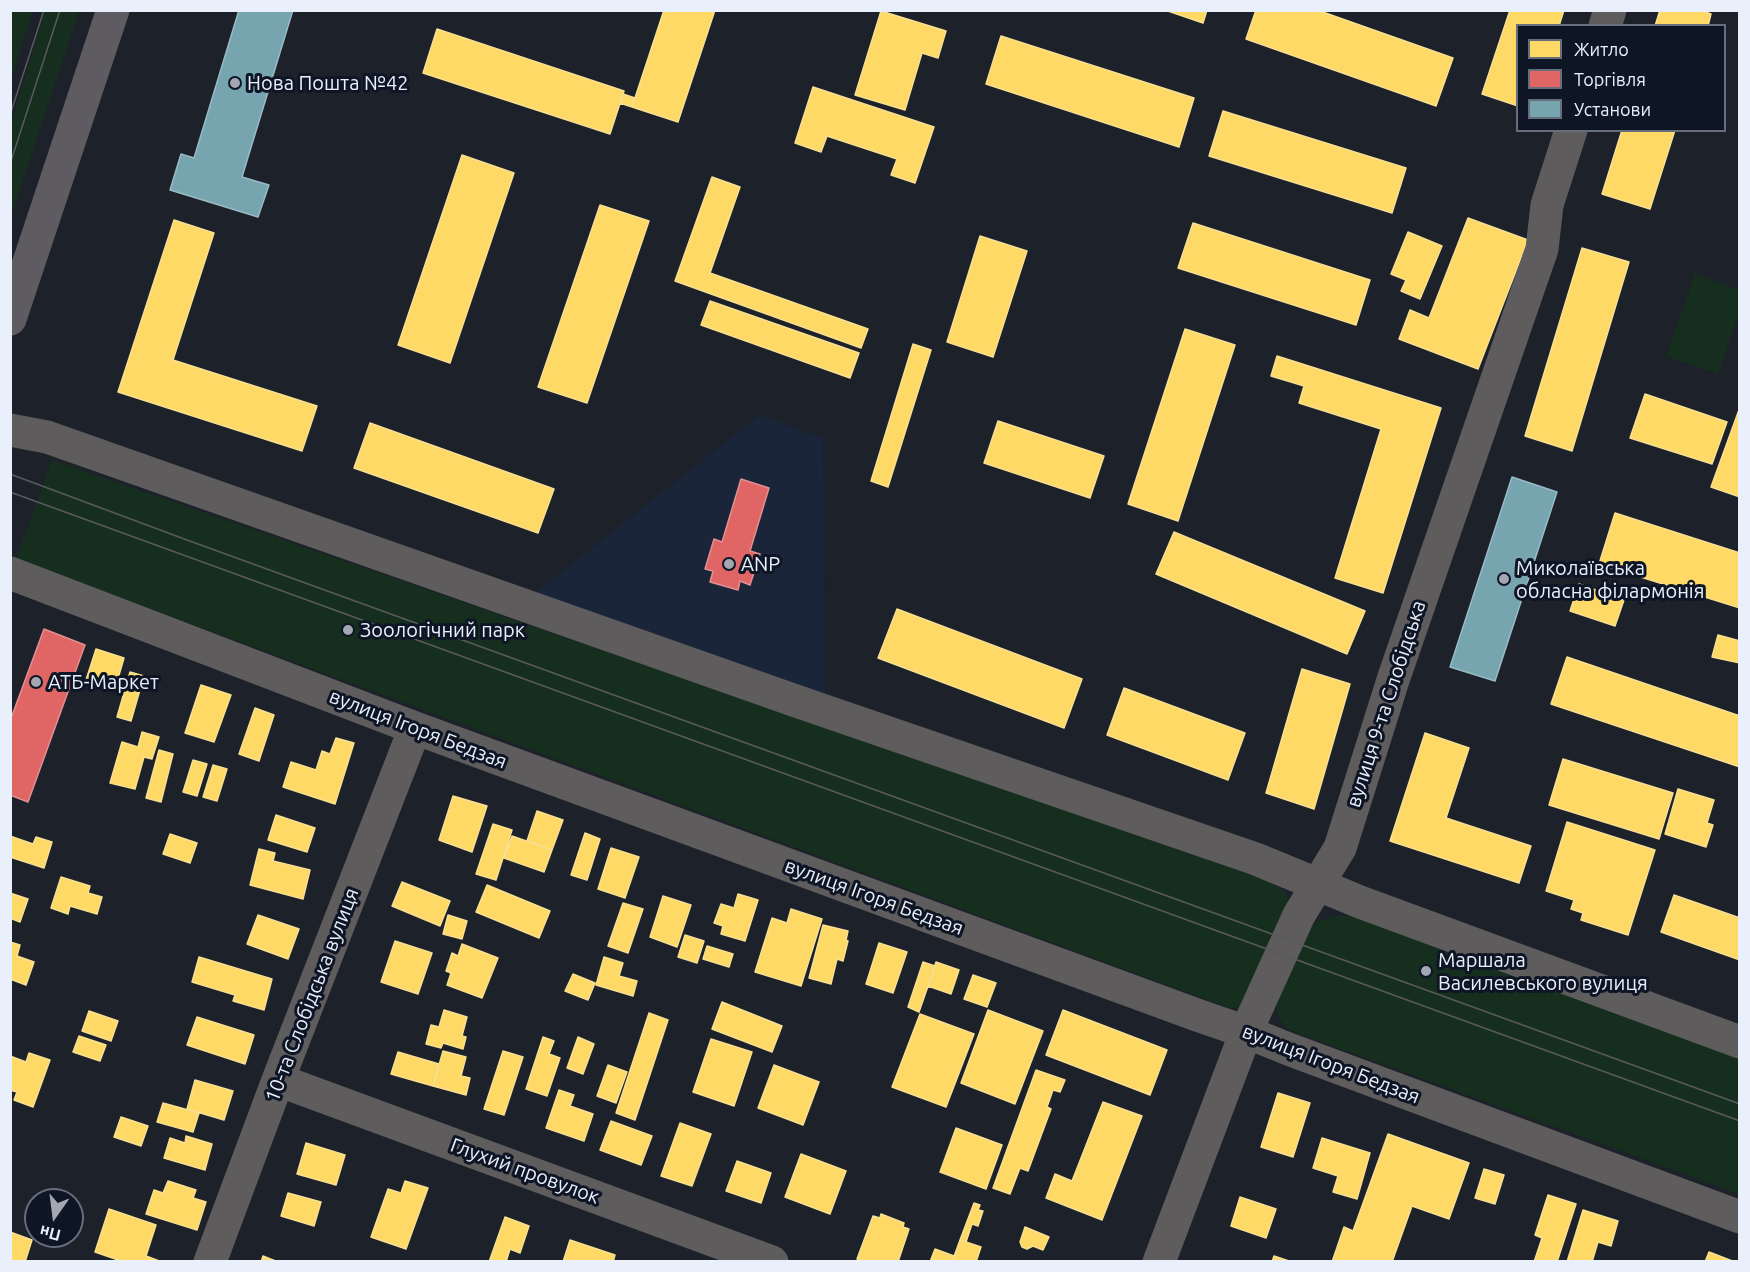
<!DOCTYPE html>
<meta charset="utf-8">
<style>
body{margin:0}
#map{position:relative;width:1750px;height:1272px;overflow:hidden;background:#1d212a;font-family:Ubuntu,sans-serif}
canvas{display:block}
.frame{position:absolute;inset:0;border:12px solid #e9effb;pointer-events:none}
.legend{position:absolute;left:1516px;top:24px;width:210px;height:108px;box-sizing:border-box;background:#0e1626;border:2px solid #666d7b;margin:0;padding:8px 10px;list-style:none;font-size:18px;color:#e9effb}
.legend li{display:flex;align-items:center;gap:12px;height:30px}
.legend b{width:30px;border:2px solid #666d7b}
.north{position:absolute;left:24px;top:1188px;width:60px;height:60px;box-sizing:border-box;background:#0e1626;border:2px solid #666d7b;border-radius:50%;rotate:194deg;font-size:16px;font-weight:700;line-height:24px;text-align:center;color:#e9effb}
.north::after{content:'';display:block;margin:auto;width:21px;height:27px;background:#a2a7b2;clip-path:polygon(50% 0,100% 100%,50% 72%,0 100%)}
</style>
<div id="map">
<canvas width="1750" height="1272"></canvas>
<div class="frame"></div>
<ul class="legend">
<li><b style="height:16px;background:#ffd966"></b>Житло</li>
<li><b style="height:16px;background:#e06666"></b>Торгівля</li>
<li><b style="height:16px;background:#76a5af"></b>Установи</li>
</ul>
<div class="north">Пн</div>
</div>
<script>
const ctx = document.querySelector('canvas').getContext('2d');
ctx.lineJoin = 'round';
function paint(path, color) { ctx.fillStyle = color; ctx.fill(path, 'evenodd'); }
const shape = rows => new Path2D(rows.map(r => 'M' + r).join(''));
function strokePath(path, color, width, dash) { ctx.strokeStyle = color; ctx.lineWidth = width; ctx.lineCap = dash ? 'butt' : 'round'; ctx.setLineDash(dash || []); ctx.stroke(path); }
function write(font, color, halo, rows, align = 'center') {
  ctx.font = font + ' Ubuntu,sans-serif'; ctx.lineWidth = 6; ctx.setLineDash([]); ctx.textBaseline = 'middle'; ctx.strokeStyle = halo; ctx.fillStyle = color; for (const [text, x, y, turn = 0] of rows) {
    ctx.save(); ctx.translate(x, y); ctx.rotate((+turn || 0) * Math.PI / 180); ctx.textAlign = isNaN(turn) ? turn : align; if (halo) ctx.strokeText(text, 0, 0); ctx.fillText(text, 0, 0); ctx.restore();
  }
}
paint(shape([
 [760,415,823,438,825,698,534,594]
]), '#1b253a');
paint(shape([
 [11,10,33,11,11,79,10,11],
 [45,11,79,11,11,216,11,124],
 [1695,274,1739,290,1739,313,1718,374,1666,356],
 [52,460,1269,881,1284,891,1294,915,1248,1008,1229,1008,16,559],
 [1337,916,1355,916,1739,1054,1739,1194,1289,1030,1280,1020,1276,1006,1305,934,1317,921]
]), '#162e1e');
const homes = shape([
 [664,10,715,10,678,122,632,107,664,10],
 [1165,10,1207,10,1203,23,1165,10],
 [1256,10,1317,10,1453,58,1436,106,1246,39,1256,10],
 [1510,10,1564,10,1559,26,1518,26,1518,106,1482,94,1510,10],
 [1660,10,1700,10,1711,14,1708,26,1655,26,1660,10],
 [881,11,946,31,938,58,922,53,905,110,855,95,881,11],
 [437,29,624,91,610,134,423,73,437,29],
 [1001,36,1194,98,1179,147,986,84,1001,36],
 [813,87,934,127,915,183,891,175,897,159,827,136,821,152,795,143,813,87],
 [623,94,635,98,632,107,620,103,623,94],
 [1223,111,1406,168,1392,213,1209,156,1223,111],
 [1622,130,1675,130,1650,209,1602,194,1622,130],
 [462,155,514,173,450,363,398,345,462,155],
 [712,177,740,187,710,273,868,329,861,348,675,281,712,177],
 [600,205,649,221,587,403,538,387,600,205],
 [1468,218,1528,240,1478,369,1399,339,1410,310,1429,318,1468,218],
 [174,220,214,233,173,360,317,406,302,451,118,392,174,220],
 [1193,223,1370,280,1356,325,1178,268,1193,223],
 [1408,232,1442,246,1420,299,1401,291,1406,280,1391,274,1408,232],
 [980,236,1027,251,993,357,947,342,980,236],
 [1582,248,1629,262,1572,451,1525,436,1582,248],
 [710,301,859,353,850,378,701,325,710,301],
 [1185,329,1235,345,1178,521,1128,504,1185,329],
 [913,344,931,350,888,487,871,481,913,344],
 [1277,356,1441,408,1383,593,1335,578,1381,429,1299,403,1304,386,1271,376,1277,356],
 [1645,394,1727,422,1712,464,1630,438,1645,394],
 [1740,407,1740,497,1711,487,1740,407],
 [998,421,1104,456,1090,498,984,463,998,421],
 [370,423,554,489,538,533,354,468,370,423],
 [1615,513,1740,553,1740,608,1599,564,1615,513],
 [1174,532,1365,611,1347,654,1156,574,1174,532],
 [1579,584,1624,600,1615,626,1570,611,1579,584],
 [897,609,1082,679,1064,728,878,658,897,609],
 [1718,635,1740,641,1740,663,1712,657,1718,635],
 [96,649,124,658,115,689,86,680,96,649],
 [1567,657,1740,716,1740,767,1551,704,1567,657],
 [1302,669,1350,684,1314,809,1266,793,1302,669],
 [130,672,144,676,131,721,117,717,130,672],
 [201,685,231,695,214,742,185,733,201,685],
 [1124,688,1245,733,1228,780,1107,735,1124,688],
 [255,708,274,715,259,761,239,754,255,708],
 [142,732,159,737,152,759,144,757,135,789,110,783,122,742,138,747,142,732],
 [1425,733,1469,748,1446,818,1531,846,1519,883,1390,841,1425,733],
 [336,738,354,743,335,804,283,787,291,762,316,770,322,751,330,754,336,738],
 [159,750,173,754,161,802,146,798,159,750],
 [1563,759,1673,793,1659,839,1549,805,1563,759],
 [193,760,207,764,197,796,183,792,193,760],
 [213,765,227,769,217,801,203,797,213,765],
 [1678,789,1714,800,1707,823,1713,825,1706,847,1665,834,1678,789],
 [453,796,487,806,472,852,439,840,453,796],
 [537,811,563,820,552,850,527,841,537,811],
 [276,815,315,828,307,852,268,840,276,815],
 [1567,822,1655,850,1628,935,1581,920,1583,913,1571,909,1574,900,1546,891,1567,822],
 [493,824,512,830,496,880,476,874,493,824],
 [585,833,600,839,587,880,571,875,585,833],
 [170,834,197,843,190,863,163,854,170,834],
 [10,836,33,844,36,837,52,842,44,868,10,857,10,836],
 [512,836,552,850,544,872,504,858,512,836],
 [611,848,639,857,625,898,598,889,611,848],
 [259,849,275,853,273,861,310,870,303,899,250,885,259,849],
 [61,877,90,886,88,893,102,897,97,914,70,906,68,914,51,908,61,877],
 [402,882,450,901,440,926,392,906,402,882],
 [487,885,550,911,539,938,476,912,487,885],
 [10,893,28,899,20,922,10,918,10,893],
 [738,894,758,900,745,941,721,934,723,926,714,923,721,904,734,908,738,894],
 [1674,895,1740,918,1740,960,1661,932,1674,895],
 [663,896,691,905,677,947,650,937,663,896],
 [623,903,643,909,628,953,608,946,623,903],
 [791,909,822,919,801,986,755,972,772,918,787,923,791,909],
 [258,915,299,929,288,959,247,944,258,915],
 [448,915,467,921,462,939,443,934,448,915],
 [823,925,848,931,846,940,848,941,843,961,837,959,831,984,809,978,823,925],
 [685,935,704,941,697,963,678,957,685,935],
 [395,941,432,953,418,994,381,982,395,941],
 [10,942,20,945,17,956,34,962,26,985,10,979,10,942],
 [879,943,907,952,893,993,866,984,879,943],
 [462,944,498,958,482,998,447,985,451,973,446,971,452,953,458,956,462,944],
 [707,946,733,954,729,967,703,959,707,946],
 [199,957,272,979,264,1010,233,1001,235,995,192,982,199,957],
 [604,957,623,963,619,976,637,981,633,996,596,985,604,957],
 [923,962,935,966,919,1012,908,1007,923,962],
 [936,962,959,970,951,994,928,986,936,962],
 [573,974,595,983,588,1000,565,991,573,974],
 [973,975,996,983,987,1007,964,999,973,975],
 [722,1002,782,1026,772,1052,712,1029,722,1002],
 [444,1010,467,1017,462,1036,466,1037,463,1049,443,1043,441,1048,426,1044,431,1025,439,1027,444,1010],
 [988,1010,1043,1031,1015,1104,961,1083,988,1010],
 [1063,1010,1167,1050,1150,1095,1046,1055,1063,1010],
 [89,1011,118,1021,111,1041,82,1031,89,1011],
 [649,1013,668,1020,635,1120,616,1113,649,1013],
 [920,1014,974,1034,946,1107,892,1087,920,1014],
 [197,1017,254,1035,245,1064,187,1045,197,1017],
 [79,1036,106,1045,100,1061,73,1052,79,1036],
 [543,1037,554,1041,549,1054,560,1058,547,1096,526,1089,543,1037],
 [578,1037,594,1044,583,1074,567,1068,578,1037],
 [711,1039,752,1052,734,1106,693,1092,711,1039],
 [443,1051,466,1057,461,1076,470,1078,466,1095,433,1086,443,1051],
 [503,1051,523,1057,504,1115,484,1109,503,1051],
 [398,1052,439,1064,433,1086,391,1074,398,1052],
 [29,1053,50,1060,33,1107,14,1100,17,1092,10,1090,10,1056,26,1062,29,1053],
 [608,1065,627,1072,616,1103,597,1096,608,1065],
 [774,1065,819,1082,803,1125,758,1108,774,1065],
 [1036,1070,1065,1080,1060,1092,1053,1090,1047,1107,1051,1109,1028,1171,1020,1168,1010,1194,993,1188,1036,1070],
 [195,1080,233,1091,224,1120,187,1109,195,1080],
 [559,1090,574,1095,570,1106,593,1114,584,1141,546,1128,559,1090],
 [1278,1093,1310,1103,1293,1157,1261,1147,1278,1093],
 [1103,1102,1142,1116,1102,1220,1046,1198,1055,1174,1072,1181,1103,1102],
 [163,1103,199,1113,193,1132,157,1122,163,1103],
 [121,1117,148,1126,141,1146,114,1137,121,1117],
 [611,1121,652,1136,641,1165,600,1150,611,1121],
 [680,1123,711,1134,692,1186,661,1176,680,1123],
 [956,1128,1002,1145,986,1189,940,1172,956,1128],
 [1388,1134,1469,1163,1449,1219,1412,1206,1392,1262,1332,1262,1344,1227,1353,1231,1388,1134],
 [186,1136,212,1144,205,1170,164,1158,170,1138,185,1143,186,1136],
 [1322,1138,1370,1153,1357,1199,1333,1192,1338,1176,1313,1168,1322,1138],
 [306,1143,345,1155,336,1185,297,1174,306,1143],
 [801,1154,846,1171,830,1214,785,1197,801,1154],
 [737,1161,771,1173,761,1203,726,1191,737,1161],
 [1484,1169,1504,1175,1495,1204,1475,1198,1484,1169],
 [168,1181,196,1190,193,1198,206,1202,197,1230,146,1214,154,1190,163,1193,168,1181],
 [405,1181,428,1188,406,1249,371,1237,388,1189,401,1193,405,1181],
 [288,1193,321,1202,314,1226,281,1216,288,1193],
 [1548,1195,1576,1204,1557,1262,1534,1262,1542,1238,1535,1235,1548,1195],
 [1240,1197,1276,1209,1266,1238,1231,1226,1240,1197],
 [974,1203,980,1205,978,1210,983,1211,978,1226,972,1224,966,1242,960,1240,974,1203],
 [109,1209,156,1225,146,1256,162,1262,124,1262,95,1252,109,1209],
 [1583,1210,1618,1221,1611,1246,1598,1242,1592,1262,1567,1262,1583,1210],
 [881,1214,904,1223,903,1227,909,1229,898,1262,865,1262,857,1259,873,1216,880,1218,881,1214],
 [505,1217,529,1226,520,1253,510,1249,506,1262,489,1262,505,1217],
 [1025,1227,1049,1237,1043,1250,1033,1246,1027,1249,1022,1247,1020,1242,1025,1227],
 [10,1232,32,1240,25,1262,10,1262,10,1232],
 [570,1240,615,1255,613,1262,563,1262,570,1240],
 [960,1240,981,1247,976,1262,952,1262,960,1240],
 [935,1249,954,1256,952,1262,930,1262,935,1249],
 [1709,1252,1735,1262,1705,1262,1709,1252],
 [263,1256,278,1262,261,1262,263,1256],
 [1274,1256,1292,1262,1272,1262,1274,1256]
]);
paint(homes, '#ffd966');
strokePath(homes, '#f8e093', 1.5);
const shops = shape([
 [741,479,769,488,750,551,760,554,750,585,740,581,738,590,710,582,713,571,705,569,714,539,722,542,741,479],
 [44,629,85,645,28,802,10,795,10,721,44,629]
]);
paint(shops, '#e06666');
strokePath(shops, '#e38f93', 1.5);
const public = shape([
 [239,10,293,10,242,177,269,185,258,217,170,190,181,154,194,158,239,10],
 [1512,477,1557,492,1495,681,1450,667,1512,477]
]);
paint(public, '#76a5af');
strokePath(public, '#98bbc6', 1.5);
strokePath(shape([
 [1605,26,1610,10],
 [10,430,47,437,796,701,1256,859,1360,902,1740,1042],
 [10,573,415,728,1197,1015,1246,1032,1291,1050,1740,1217],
 [278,1080,772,1262],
 [210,1262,278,1080,415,728],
 [1159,1262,1246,1032,1299,915,1340,848,1394,677,1542,249,1547,205,1571,130]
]), '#5e5c5c', 33);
strokePath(shape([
 [10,319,113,10]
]), '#5e5c60', 33);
strokePath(shape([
 [10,115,44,10],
 [10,164,60,10],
 [10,474,187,540,1740,1104],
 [10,492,1740,1121]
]), '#595a5e', 1.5);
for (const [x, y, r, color] of [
 [235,83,6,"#a2a7b2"],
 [729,564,6,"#a2a7b2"],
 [1504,579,6,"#a2a7b2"],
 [348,630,6,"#a2a7b2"],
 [36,682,6,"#a2a7b2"],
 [1426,971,6,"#a2a7b2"]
]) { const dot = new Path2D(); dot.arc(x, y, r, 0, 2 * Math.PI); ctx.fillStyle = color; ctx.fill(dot); strokePath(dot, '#0e1626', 2); }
write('20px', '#e9effb', '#0e1626', [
 ["Нова Пошта №42",247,83],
 ["ANP",741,564],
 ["Миколаївська",1516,568],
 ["обласна філармонія",1516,591],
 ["Зоологічний парк",360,630],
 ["АТБ-Маркет",48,682],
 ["Маршала",1438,960],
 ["Василевського вулиця",1438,983]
], 'left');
write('20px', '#e9effb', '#0e1626', [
 ["вулиця 9-та Слобідська",1386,704,-72],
 ["вулиця Ігоря Бедзая",418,729,21],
 ["вулиця Ігоря Бедзая",874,897,20],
 ["10-та Слобідська вулиця",312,995,-69],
 ["вулиця Ігоря Бедзая",1331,1064,21],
 ["Глухий провулок",525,1171,20]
]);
</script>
